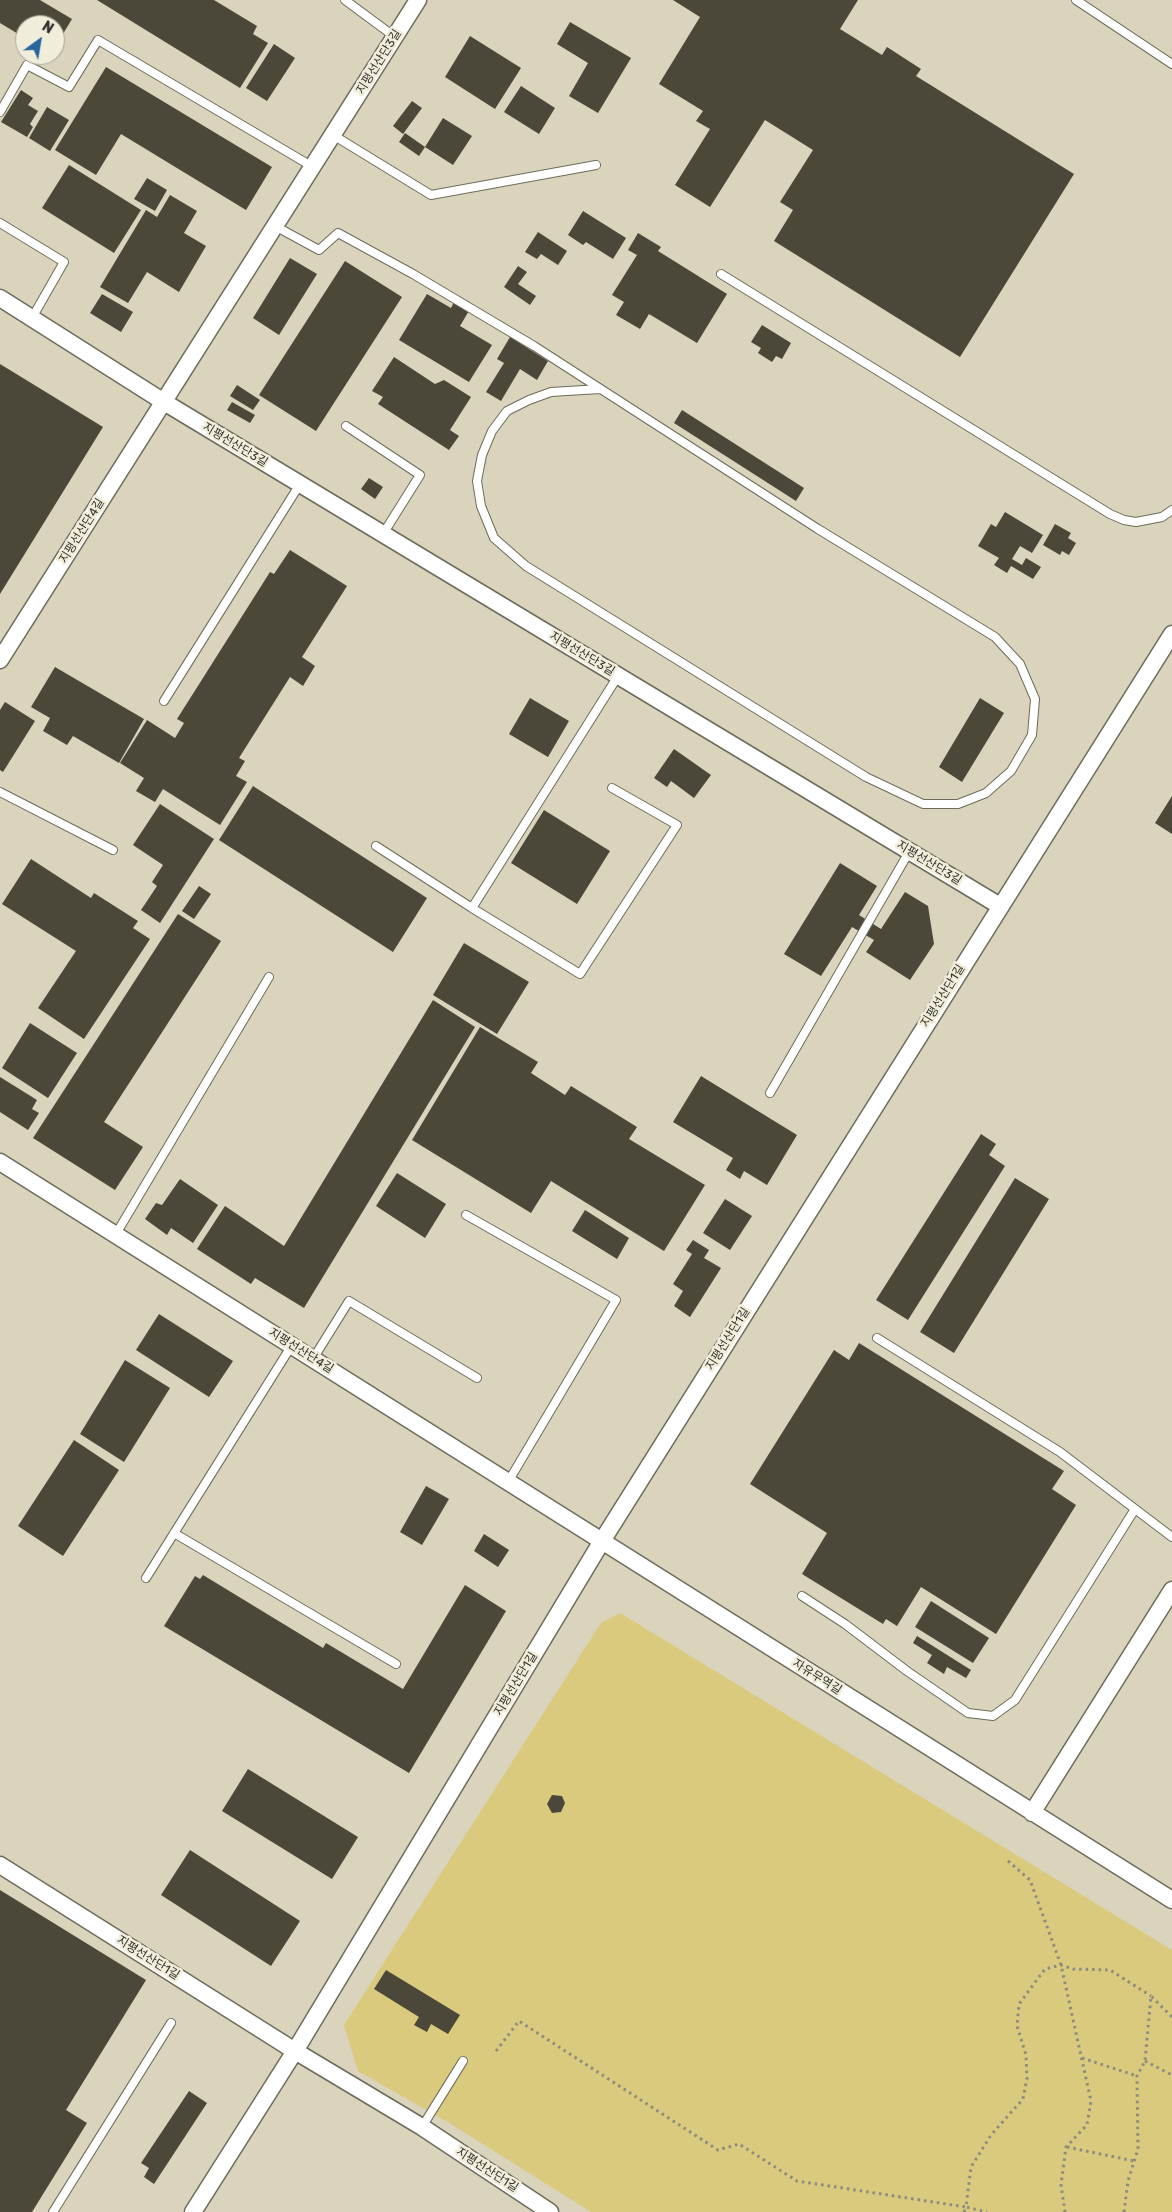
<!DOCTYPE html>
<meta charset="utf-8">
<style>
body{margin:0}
#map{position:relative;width:1172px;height:2212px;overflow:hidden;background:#e3e0ce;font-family:Rubik,sans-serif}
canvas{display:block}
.north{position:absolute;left:15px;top:15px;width:50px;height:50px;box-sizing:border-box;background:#f0eddb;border:1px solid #a4a194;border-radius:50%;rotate:32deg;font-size:14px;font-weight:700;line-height:20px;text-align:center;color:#313029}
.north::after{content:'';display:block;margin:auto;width:18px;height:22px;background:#27669c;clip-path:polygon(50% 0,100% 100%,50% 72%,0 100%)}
</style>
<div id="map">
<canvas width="1172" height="2212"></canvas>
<div class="north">N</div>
</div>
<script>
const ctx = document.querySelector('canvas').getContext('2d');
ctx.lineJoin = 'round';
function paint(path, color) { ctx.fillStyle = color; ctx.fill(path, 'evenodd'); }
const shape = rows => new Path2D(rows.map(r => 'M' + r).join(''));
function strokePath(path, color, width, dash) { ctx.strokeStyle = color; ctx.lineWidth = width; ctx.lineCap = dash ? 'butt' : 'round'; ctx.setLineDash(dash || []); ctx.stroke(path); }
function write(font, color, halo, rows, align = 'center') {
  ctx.font = font + ' Rubik,"Noto Sans KR",sans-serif'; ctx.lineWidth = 5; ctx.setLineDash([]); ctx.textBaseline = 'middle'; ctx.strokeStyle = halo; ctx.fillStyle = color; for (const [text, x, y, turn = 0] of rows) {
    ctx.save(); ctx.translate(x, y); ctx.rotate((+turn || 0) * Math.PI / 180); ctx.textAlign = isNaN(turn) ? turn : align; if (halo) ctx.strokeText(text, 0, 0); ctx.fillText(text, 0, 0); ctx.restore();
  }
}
paint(shape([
 [0,0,1172,0,1172,2212,0,2212],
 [25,25,55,25,55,55,25,55]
]), '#d9d4bb');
paint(shape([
 [620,1613,1172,1950,1172,2212,591,2212,451,2124,358,2071,344,2025,601,1623]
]), '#d9ca7e');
paint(shape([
 [0,0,40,0,72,19,55,47,55,25,25,25,25,38,0,23],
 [97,0,214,0,257,26,253,34,268,43,240,88],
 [673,0,858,0,840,29,882,55,887,47,921,69,916,76,1074,174,960,357,774,241,793,210,780,202,813,150,765,120,710,207,675,185,710,129,696,121,703,111,659,84,700,17],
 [570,22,631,58,598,113,569,96,588,63,557,44],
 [470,36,521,68,495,109,445,77],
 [274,44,295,58,267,101,246,88],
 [106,67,272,167,246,210,121,134,96,175,55,150],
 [521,86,555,108,539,134,504,112],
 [21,90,33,98,28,105,38,111,30,124,33,127,27,137,1,122],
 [412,101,422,108,403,134,393,126],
 [47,107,69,120,50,151,29,138],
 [443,118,472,136,453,165,425,147,419,156,399,142,405,133,425,147],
 [69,165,141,210,114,253,42,208],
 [147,178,167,190,155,211,134,199],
 [170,195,197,211,184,233,206,246,179,292,147,272,128,303,100,287,146,210,157,217],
 [583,211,626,238,613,259,586,242,583,245,568,235],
 [538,232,567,251,558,265,541,254,537,259,525,252],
 [638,233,661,247,658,251,727,294,697,343,649,314,640,329,616,315,624,302,612,295,637,255,628,250],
 [290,258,317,274,279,335,253,318],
 [345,261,402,297,316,431,259,395],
 [518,266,527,272,518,284,536,296,530,305,504,287],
 [102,294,133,312,121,332,90,313],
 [427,294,451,308,455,300,470,309,460,326,492,345,469,382,399,340],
 [762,325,791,343,782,359,776,356,772,362,758,353,761,348,751,342],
 [510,337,548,361,537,380,520,369,501,401,486,392,504,363,497,359],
 [394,357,435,384,444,380,471,397,450,430,459,436,449,450,378,404,383,397,372,391],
 [0,364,103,427,0,594],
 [237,385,260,400,253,410,230,396],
 [232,402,255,415,250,423,227,410],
 [682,410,804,488,796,501,674,423],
 [369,478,383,487,375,499,361,489],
 [1005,512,1043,535,1032,553,1020,546,1012,559,1022,565,1026,558,1041,567,1033,579,1011,566,1007,573,994,565,999,558,978,546,991,524,996,527],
 [1055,524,1071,533,1068,538,1076,543,1069,555,1062,551,1060,555,1043,545],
 [290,550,347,586,302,657,315,666,303,686,290,677,239,758,245,761,236,776,247,782,220,825,163,789,155,802,136,791,144,778,120,763,147,720,175,738,184,723,177,719,270,572,274,574],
 [55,667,144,719,119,763,73,736,67,745,43,731,50,718,31,707],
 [530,698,569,721,548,757,509,734],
 [980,698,1004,713,962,782,939,767],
 [5,702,35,721,3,772,0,770,0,710],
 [674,749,711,775,694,798,671,781,667,787,654,778],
 [253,786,427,898,393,952,219,840],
 [1172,796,1172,834,1155,823],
 [160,804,214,839,160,923,141,910,157,886,152,882,163,865,133,845],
 [544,810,610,851,577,904,511,863],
 [31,859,91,898,94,893,138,921,133,928,150,939,84,1039,38,1008,76,951,2,904],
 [840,863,877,886,859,915,881,929,905,892,928,906,934,944,910,980,866,952,874,940,852,927,821,976,784,954],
 [199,886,211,894,194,919,182,911],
 [178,914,221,941,104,1122,143,1147,115,1190,33,1138],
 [464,943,529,982,497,1034,433,995],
 [433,1000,475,1027,304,1308,255,1278,251,1284,197,1249,225,1206,284,1246],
 [30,1023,77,1053,48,1098,2,1068],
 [480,1027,538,1062,531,1073,565,1095,571,1086,637,1127,629,1139,705,1185,664,1251,551,1181,531,1213,412,1140],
 [701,1076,797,1135,767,1185,744,1171,740,1179,726,1170,733,1158,673,1122],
 [0,1077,37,1100,32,1109,39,1113,28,1130,0,1112],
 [981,1134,996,1144,989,1155,1005,1166,908,1320,876,1300],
 [397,1173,446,1204,425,1238,376,1206],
 [1015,1178,1049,1199,954,1353,920,1332],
 [180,1179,218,1205,193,1243,171,1228,167,1235,145,1219,156,1203,162,1205],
 [725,1199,752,1216,730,1250,703,1233],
 [585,1210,629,1238,617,1259,572,1231],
 [693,1240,709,1250,704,1258,721,1268,690,1317,674,1306,683,1291,673,1284,692,1254,686,1250],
 [159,1314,233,1361,209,1397,136,1350],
 [859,1343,1064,1471,1052,1489,1076,1505,996,1634,921,1587,897,1626,886,1619,883,1624,802,1574,827,1533,750,1484,834,1350,849,1360],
 [125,1360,170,1388,124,1462,80,1434],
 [74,1440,119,1470,63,1556,18,1526],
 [426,1486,449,1499,422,1545,400,1532],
 [484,1534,509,1550,498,1567,474,1551],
 [203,1575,323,1648,326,1643,403,1689,465,1585,506,1611,409,1773,164,1626,195,1576,200,1579],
 [931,1601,989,1638,973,1663,915,1627],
 [917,1636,971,1670,966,1678,947,1667,944,1674,927,1663,932,1655,913,1643],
 [248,1769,358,1837,332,1879,222,1811],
 [552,1795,562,1796,565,1803,561,1812,552,1813,547,1804],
 [190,1850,300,1921,271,1966,161,1895],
 [0,1890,146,1980,66,2110,87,2123,32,2212,0,2212],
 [386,1970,460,2015,448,2034,431,2024,427,2032,414,2025,419,2017,374,1989],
 [189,2091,207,2103,154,2184,144,2177,149,2168,141,2163]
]), '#4b4839');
const lane = shape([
 [345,0,395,37],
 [1076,0,1172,64],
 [0,112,27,65,69,87,98,40,313,167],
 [333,135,431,195,596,165],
 [0,223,64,262,32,318],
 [275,226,319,250,338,233,413,274,534,346,818,529,995,637,1020,664,1035,699,1032,735,1011,771,986,793,958,804,923,804,866,777,526,566,494,538,481,506,477,481,482,455,492,431,507,411,529,400,551,392,600,389],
 [721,274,1110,514,1124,520,1136,522,1162,517,1172,510],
 [346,426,420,475,383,534],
 [164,701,300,484],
 [0,792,113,850],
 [376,846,472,908,618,676],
 [472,908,580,974,677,825,612,788],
 [770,1093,909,852],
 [466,1215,616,1300,508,1482],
 [116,1234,269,977],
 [877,1338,1060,1452,1172,1537],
 [313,1359,349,1301,477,1378],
 [174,1533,396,1664],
 [146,1578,292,1345],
 [802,1596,845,1624,907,1671,968,1713,993,1716,1015,1700,1135,1509],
 [422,2127,463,2061],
 [53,2212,171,2023]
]);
const street = shape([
 [0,298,164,402,1000,906],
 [0,660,418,0],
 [0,1162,1172,1900],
 [1032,1813,1172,1590],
 [0,1865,295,2051,422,2127,550,2212],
 [193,2212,295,2051,602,1541,1172,634]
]);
strokePath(lane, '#6e6b5c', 10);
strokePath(street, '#6e6b5c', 19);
strokePath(shape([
 [1008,1861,1030,1880,1061,1965,1091,2101,1087,2125,1066,2147,1061,2185,1065,2212],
 [496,2051,519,2021,718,2150,739,2144,797,2181,966,2207,971,2167,991,2135,1023,2099,1027,2078,1026,2055,1017,2026,1019,2004,1045,1969,1061,1965,1073,1969,1110,1970,1151,1996],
 [1082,2058,1137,2076],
 [1145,2061,1172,2075],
 [1067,2147,1134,2161],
 [964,2212,966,2207,987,2212],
 [1124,2212,1128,2181,1138,2149,1137,2076,1145,2061,1151,1996,1172,2017]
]), '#8d8b7e', 3, [2.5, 4]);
strokePath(lane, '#fff', 8);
strokePath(street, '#fff', 16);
write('12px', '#313029', '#f0eddb', [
 ["지평선산단3길",379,62,-58],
 ["지평선산단3길",235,445,31],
 ["지평선산단4길",82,531,-58],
 ["지평선산단3길",582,654,31],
 ["지평선산단3길",929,863,31],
 ["지평선산단1길",943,996,-58],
 ["지평선산단1길",728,1339,-58],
 ["지평선산단4길",301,1351,32],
 ["자유무역길",817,1677,32],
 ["지평선산단1길",516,1684,-59],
 ["지평선산단1길",148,1958,32],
 ["지평선산단1길",487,2170,33]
]);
</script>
